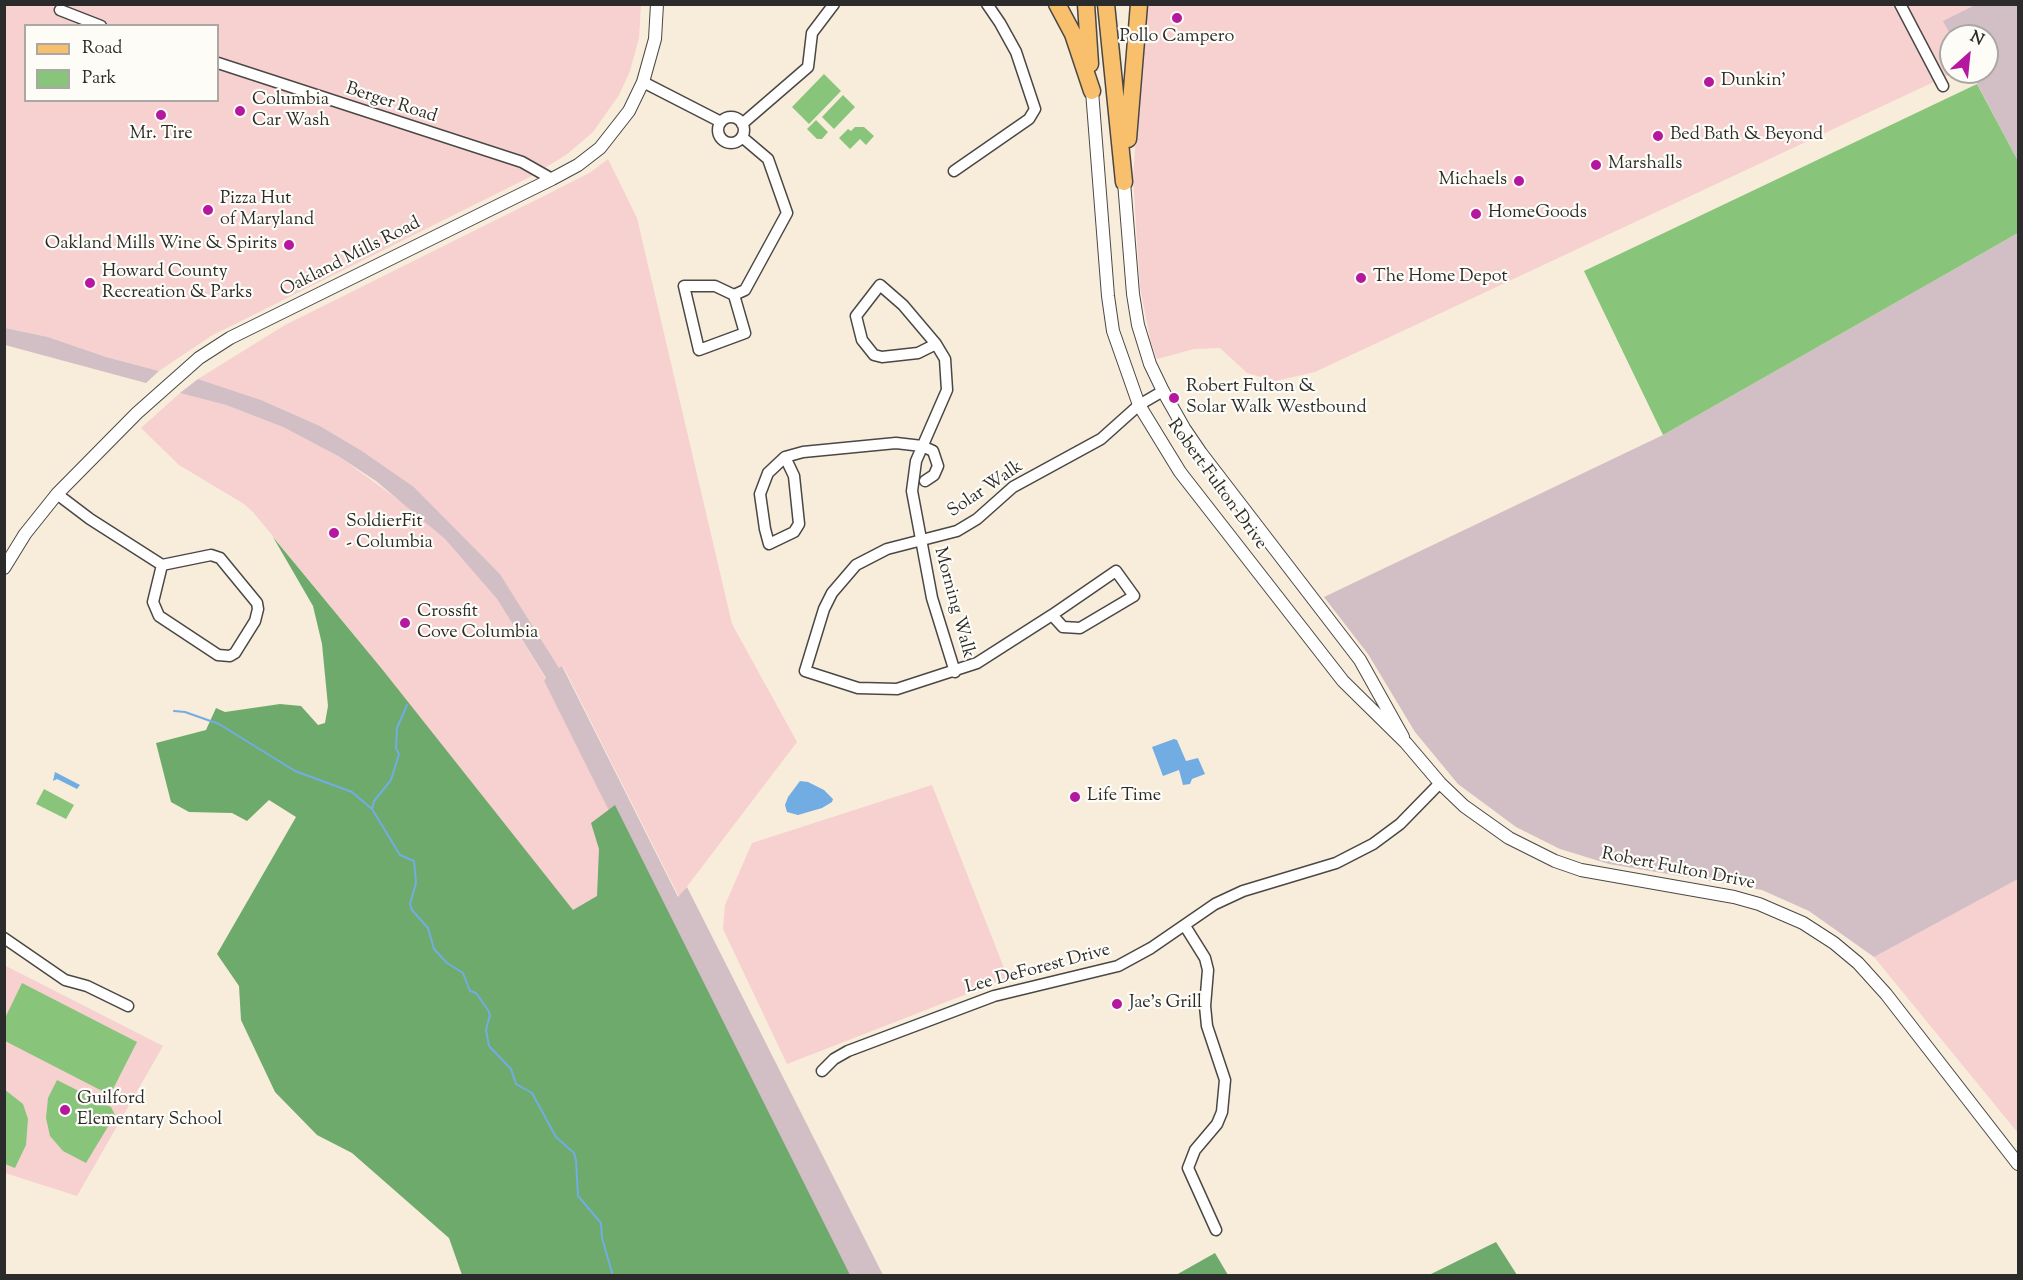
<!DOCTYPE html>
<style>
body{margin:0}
#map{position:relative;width:2023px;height:1280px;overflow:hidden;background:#f8ecdb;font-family:"Sorts Mill Goudy",serif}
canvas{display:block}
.frame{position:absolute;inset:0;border:6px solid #2b2b2b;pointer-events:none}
.legend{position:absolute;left:24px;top:24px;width:195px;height:78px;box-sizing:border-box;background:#fdfcf7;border:2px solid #a9a8a5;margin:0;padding:8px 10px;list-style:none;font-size:18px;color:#2b2b2b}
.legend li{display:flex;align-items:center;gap:12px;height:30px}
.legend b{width:30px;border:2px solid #a9a8a5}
.north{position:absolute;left:1939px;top:24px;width:60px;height:60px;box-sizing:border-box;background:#fdfcf7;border:2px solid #a9a8a5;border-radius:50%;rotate:27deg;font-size:16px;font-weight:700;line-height:24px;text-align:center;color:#2b2b2b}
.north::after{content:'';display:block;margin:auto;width:21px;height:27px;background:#b5179e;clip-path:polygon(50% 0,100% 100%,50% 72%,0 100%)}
</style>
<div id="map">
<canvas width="2023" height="1280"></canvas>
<div class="frame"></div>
<ul class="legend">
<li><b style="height:8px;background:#f8bf6c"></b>Road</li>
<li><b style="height:16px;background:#88c57b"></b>Park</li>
</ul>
<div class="north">N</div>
</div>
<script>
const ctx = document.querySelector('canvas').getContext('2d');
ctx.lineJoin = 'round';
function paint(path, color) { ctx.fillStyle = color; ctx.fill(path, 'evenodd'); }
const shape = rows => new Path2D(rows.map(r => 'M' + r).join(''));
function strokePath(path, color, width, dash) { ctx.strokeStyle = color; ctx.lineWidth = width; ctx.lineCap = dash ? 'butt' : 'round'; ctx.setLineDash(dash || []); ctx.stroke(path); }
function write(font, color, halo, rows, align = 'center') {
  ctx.font = font + ' "Sorts Mill Goudy",serif'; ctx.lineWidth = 4.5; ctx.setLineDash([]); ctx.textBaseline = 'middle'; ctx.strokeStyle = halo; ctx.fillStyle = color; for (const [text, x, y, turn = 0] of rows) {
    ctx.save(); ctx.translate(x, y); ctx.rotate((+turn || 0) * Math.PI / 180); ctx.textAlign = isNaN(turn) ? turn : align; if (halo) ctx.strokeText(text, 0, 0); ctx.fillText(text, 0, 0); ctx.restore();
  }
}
paint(shape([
 [641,4,639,38,630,71,619,95,593,132,566,155,528,178,211,336,159,371,106,357,48,337,5,328,4,5],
 [26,26,218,26,218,100,26,100],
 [1145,5,1975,5,1944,21,1951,36,1951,72,1955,72,1315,372,1275,381,1247,373,1220,348,1194,349,1157,359,1151,343,1140,287,1133,178],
 [608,159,637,218,732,624,797,742,679,897,563,666,559,668,500,574,414,487,362,451,320,426,261,400,198,379,285,325,548,194,591,172],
 [180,393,226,405,283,427,338,456,410,508,445,539,497,599,546,679,544,681,664,919,621,972,382,669,253,512,244,504,179,465,141,428],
 [932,785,1008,978,787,1064,723,929,725,905,752,843],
 [2018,879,2018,1133,1874,957],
 [4,965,163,1046,77,1196,5,1173]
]), '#f7d0d0');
paint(shape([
 [1975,5,2018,5,2018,161,1971,72,1987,72,1987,36,1951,36,1943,21],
 [2018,233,2018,879,1874,957,1809,911,1762,890,1609,864,1560,849,1516,827,1458,784,1415,732,1368,654,1324,597,1663,435],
 [5,328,48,337,106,357,159,371,146,383,5,345],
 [198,379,261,400,320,426,362,451,414,487,500,574,559,668,562,666,678,897,687,887,883,1275,844,1275,598,789,544,681,546,678,497,599,445,539,376,481,338,456,283,427,226,405,180,393]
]), '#d2bec5');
paint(shape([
 [824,74,841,91,809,124,792,107],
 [1977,84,2018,161,2018,233,1663,435,1584,271],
 [843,95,855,107,834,129,822,117],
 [816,120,828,132,822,139,817,139,807,129],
 [855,127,864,127,874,136,866,145,860,139,850,149,839,138,848,129,851,131],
 [44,789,74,805,66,819,36,804],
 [22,983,137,1042,110,1095,5,1041,5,1018],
 [57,1080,111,1107,115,1115,86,1163,63,1151,50,1136,46,1118,48,1098],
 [4,1089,23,1104,28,1119,26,1145,15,1168,5,1164]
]), '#88c57b');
paint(shape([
 [273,537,382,669,573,910,597,896,599,849,591,823,615,805,850,1275,462,1275,449,1238,352,1153,317,1135,275,1092,241,1020,239,986,217,954,296,817,269,800,247,821,232,813,189,812,171,802,156,743,206,730,216,708,225,712,280,704,301,706,318,725,325,723,328,706,322,644,313,606],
 [1496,1242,1517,1275,1429,1275],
 [1215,1253,1228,1275,1176,1275]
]), '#6eaa6b');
paint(shape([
 [1174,739,1177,740,1186,761,1198,758,1205,774,1192,779,1190,784,1183,785,1179,770,1163,776,1152,747],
 [55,772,80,785,77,789,57,779,53,781],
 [800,781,808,782,824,790,833,799,832,802,822,808,798,815,787,812,785,805,788,797]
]), '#71ade2');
strokePath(shape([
 [174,711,185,712,219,724,295,771,352,792,372,809,400,855,414,861,416,883,410,904,412,910,428,928,434,949,447,963,463,973,470,991,476,993,488,1010,490,1015,486,1030,489,1046,511,1069,516,1084,532,1093,556,1137,574,1153,576,1160,578,1196,601,1223,602,1238,613,1276],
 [372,809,374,801,391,780,399,754,396,748,397,728,407,705]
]), '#71ade2', 2);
const minor = shape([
 [1900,4,1943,86],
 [60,10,101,26],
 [218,63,522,162,552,179],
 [643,82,721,122],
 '718 130a13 13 0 1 1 26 0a13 13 0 1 1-26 0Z',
 [742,124,808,67,812,33,834,4],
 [954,171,1029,119,1035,109,1016,52,1000,23,987,4],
 [734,295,745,333,699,350,684,286,715,286,734,295,745,290,787,213,768,159,742,137],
 [936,344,903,305,880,285,856,316,862,340,874,355,882,357,918,353,936,344,945,359,947,390,916,461,912,491,932,598,955,672],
 [785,457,768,473,760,494,765,529,769,544,794,532,799,524,794,476,785,457,803,452,896,443,922,446,933,451,938,466,934,475,925,481],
 [57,494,90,519,162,565,211,555,220,558,257,603,258,609,255,621,235,653,230,656,218,655,159,616,153,602,162,565],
 [1052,615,1116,571,1134,596,1080,628,1063,627,1052,615,977,663,897,689,858,688,805,671,824,609,832,593,856,565,887,549,957,531,977,519,1013,487,1101,439,1139,405,1163,391],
 [1185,926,1205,958,1208,970,1205,1006,1207,1026,1225,1080,1222,1112,1217,1124,1195,1150,1188,1168,1216,1230],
 [4,938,65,980,87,986,128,1006],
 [822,1071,834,1059,848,1051,994,996,1118,966,1151,948,1215,904,1243,891,1336,863,1373,844,1400,824,1440,783]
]);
const tertiary = shape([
 [1092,91,1108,296,1113,331,1139,405,1180,472,1343,681,1406,743,1440,783,1464,806,1509,838,1555,861,1581,870,1734,897,1759,904,1803,923,1834,943,1858,963,1886,994,2018,1164],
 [1124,182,1133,294,1138,325,1150,364,1163,391,1184,428,1201,453,1360,660,1403,737],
 [4,568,25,534,57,494,137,413,199,358,230,338,552,179,578,165,600,148,629,111,643,82,655,39,657,4]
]);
const primary = shape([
 [1057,4,1073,34,1092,91],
 [1086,4,1090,64],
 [1106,4,1124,182],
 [1128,139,1139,4]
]);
strokePath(minor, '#4a4845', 13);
strokePath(tertiary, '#4a4845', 14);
strokePath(primary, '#4a4845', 19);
strokePath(minor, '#fff', 10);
strokePath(tertiary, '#fff', 12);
strokePath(primary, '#f8bf6c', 16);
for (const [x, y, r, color] of [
 [1177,18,6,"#b5179e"],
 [1709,82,6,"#b5179e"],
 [240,111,6,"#b5179e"],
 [161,115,6,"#b5179e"],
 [1658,136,6,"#b5179e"],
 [1596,165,6,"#b5179e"],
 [1519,181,6,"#b5179e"],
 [208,210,6,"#b5179e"],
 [1476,214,6,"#b5179e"],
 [289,245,6,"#b5179e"],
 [1361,278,6,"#b5179e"],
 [90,283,6,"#b5179e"],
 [1174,398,6,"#b5179e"],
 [334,533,6,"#b5179e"],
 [405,623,6,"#b5179e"],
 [1075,797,6,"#b5179e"],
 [1117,1004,6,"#b5179e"],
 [65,1110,6,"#b5179e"]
]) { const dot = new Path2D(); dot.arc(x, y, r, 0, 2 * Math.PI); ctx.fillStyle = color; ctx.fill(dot); strokePath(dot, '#fdfcf7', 2); }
write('18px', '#2b2b2b', '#fdfcf7', [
 ["Pollo Campero",1177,38,"center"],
 ["Dunkin'",1721,82],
 ["Columbia",252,101],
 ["Car Wash",252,122],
 ["Mr. Tire",161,135,"center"],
 ["Bed Bath & Beyond",1670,136],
 ["Marshalls",1608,165],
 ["Michaels",1507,181,"right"],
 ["Pizza Hut",220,200],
 ["of Maryland",220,221],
 ["HomeGoods",1488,214],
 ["Oakland Mills Wine & Spirits",277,245,"right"],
 ["Howard County",102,273],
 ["Recreation & Parks",102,294],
 ["The Home Depot",1373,278],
 ["Robert Fulton &",1186,388],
 ["Solar Walk Westbound",1186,409],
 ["SoldierFit",346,523],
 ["- Columbia",346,544],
 ["Crossfit",417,613],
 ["Cove Columbia",417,634],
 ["Life Time",1087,797],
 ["Jae's Grill",1129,1004],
 ["Guilford",77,1100],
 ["Elementary School",77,1121]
], 'left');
write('18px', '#2b2b2b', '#fdfcf7', [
 ["Berger Road",391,104,18],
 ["Oakland Mills Road",351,258,-27],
 ["Robert Fulton Drive",1216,485,54],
 ["Solar Walk",986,490,-34],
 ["Morning Walk",953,603,75],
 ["Robert Fulton Drive",1678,870,11],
 ["Lee DeForest Drive",1038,970,-15]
]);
</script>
